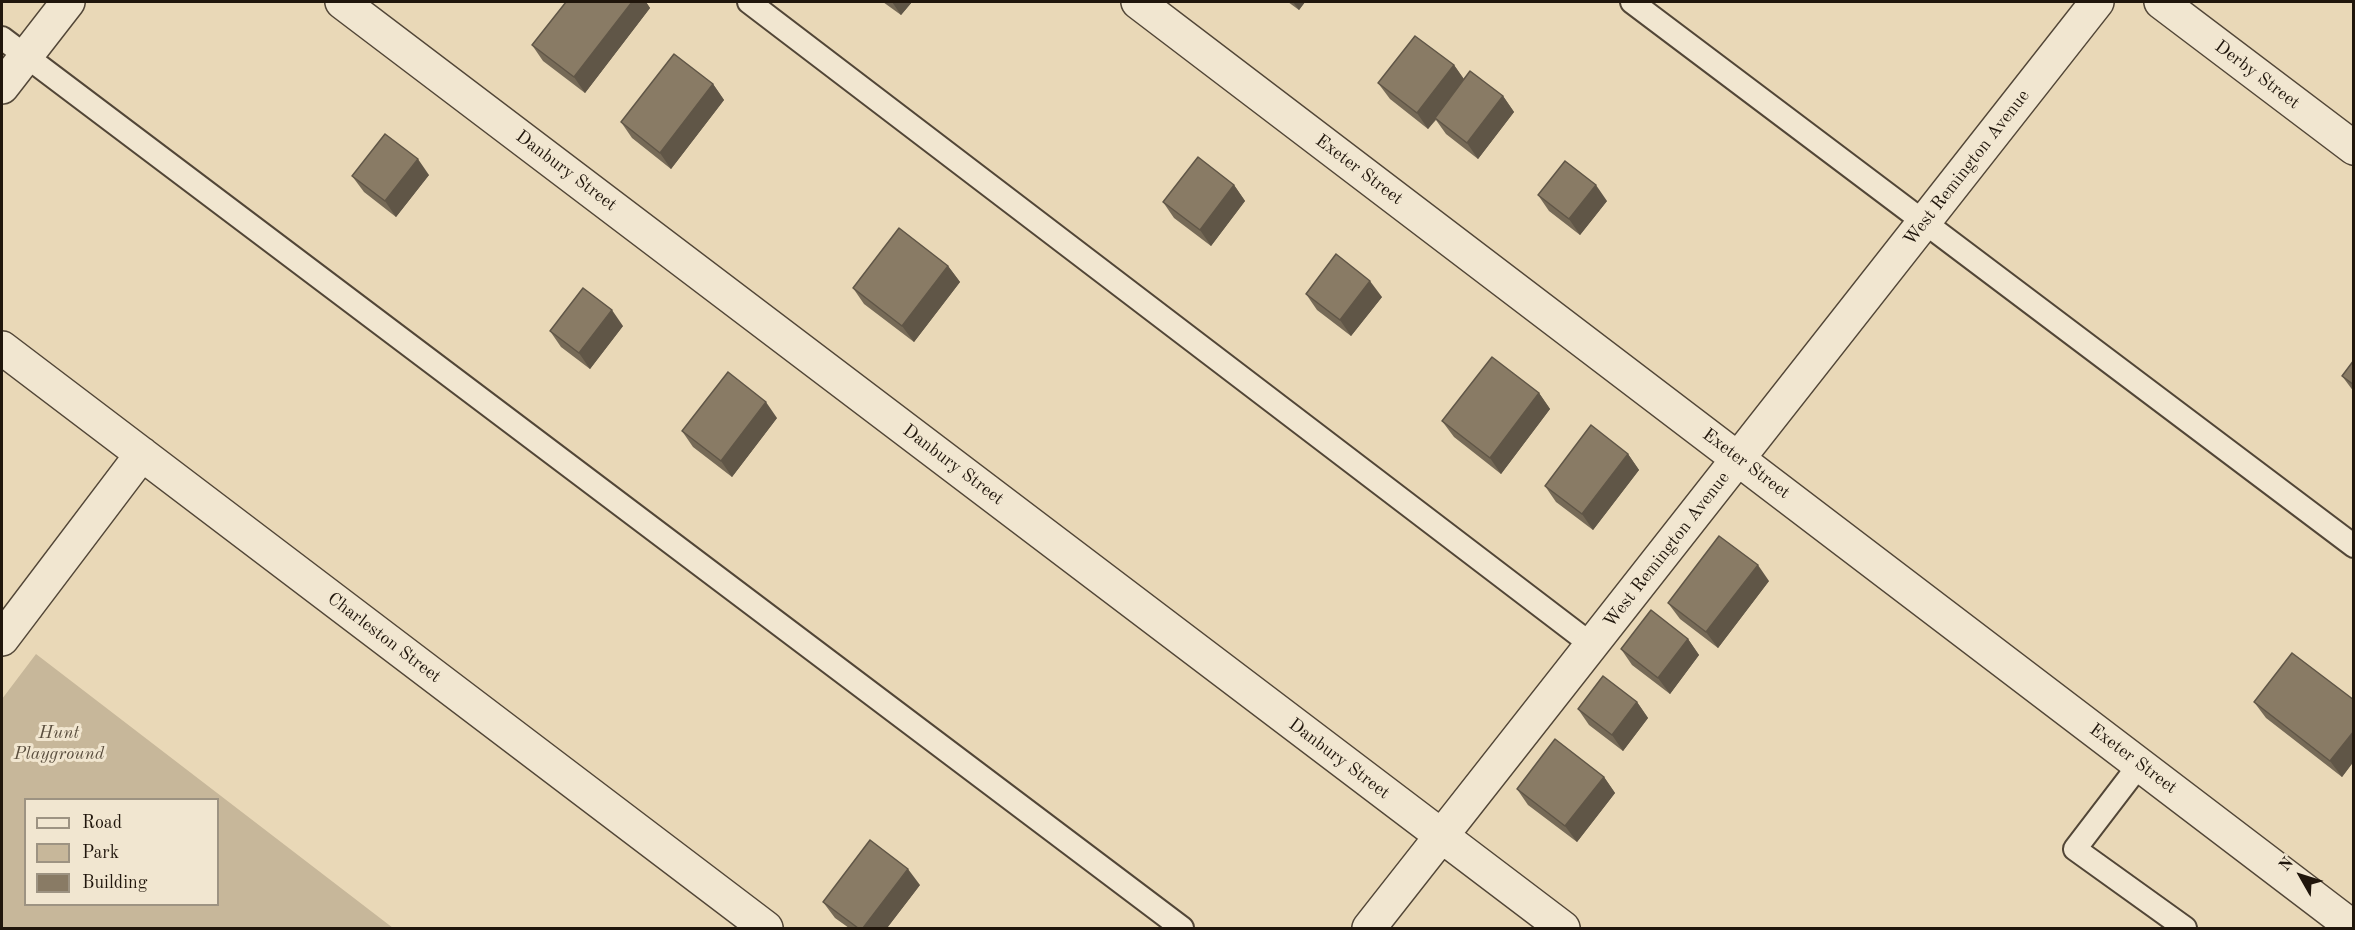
<!DOCTYPE html>
<style>
body{margin:0}
#map{position:relative;width:2355px;height:930px;overflow:hidden;background:#e9d8b7;font-family:"Old Standard TT",serif}
canvas{display:block}
.frame{position:absolute;inset:0;border:3px solid #20160c;pointer-events:none}
.legend{position:absolute;left:24px;top:798px;width:195px;height:108px;box-sizing:border-box;background:#f1e6d0;border:2px solid #9d9382;margin:0;padding:8px 10px;list-style:none;font-size:18px;color:#20160c}
.legend li{display:flex;align-items:center;gap:12px;height:30px}
.legend b{width:30px;border:2px solid #9d9382}
.north{position:absolute;left:2271px;top:846px;width:60px;height:60px;-webkit-text-stroke:4px #f1e6d0;paint-order:stroke;rotate:309deg;font-size:16px;font-weight:700;line-height:24px;text-align:center;color:#20160c}
.north::after{content:'';display:block;margin:auto;width:21px;height:27px;background:#20160c;clip-path:polygon(50% 0,100% 100%,50% 72%,0 100%)}
</style>
<div id="map">
<canvas width="2355" height="930"></canvas>
<div class="frame"></div>
<ul class="legend">
<li><b style="height:8px;background:#f1e6d0"></b>Road</li>
<li><b style="height:16px;background:#c7b79a"></b>Park</li>
<li><b style="height:16px;background:#897b65"></b>Building</li>
</ul>
<div class="north">N</div>
</div>
<script>
const ctx = document.querySelector('canvas').getContext('2d');
ctx.lineJoin = 'round';
function paint(path, color) { ctx.fillStyle = color; ctx.fill(path, 'evenodd'); }
const shape = rows => new Path2D(rows.map(r => 'M' + r).join(''));
function strokePath(path, color, width, dash) { ctx.strokeStyle = color; ctx.lineWidth = width; ctx.lineCap = dash ? 'butt' : 'round'; ctx.setLineDash(dash || []); ctx.stroke(path); }
function write(font, color, halo, rows, align = 'center') {
  ctx.font = font + ' "Old Standard TT",serif'; ctx.lineWidth = 6; ctx.setLineDash([]); ctx.textBaseline = 'middle'; ctx.strokeStyle = halo; ctx.fillStyle = color; for (const [text, x, y, turn = 0] of rows) {
    ctx.save(); ctx.translate(x, y); ctx.rotate((+turn || 0) * Math.PI / 180); ctx.textAlign = isNaN(turn) ? turn : align; if (halo) ctx.strokeText(text, 0, 0); ctx.fillText(text, 0, 0); ctx.restore();
  }
}
paint(shape([
 [36,654,393,928,2,928,2,699],
 [26,800,218,800,218,904,26,904]
]), '#c7b79a');
const service = shape([
 [749,2,1592,645],
 [1632,2,2354,546],
 [2,38,1182,928],
 [2140,764,2075,849,2185,928]
]);
const minor = shape([
 [342,2,1563,928],
 [1138,2,2354,928],
 [2161,2,2354,148],
 [2,87,68,2],
 [2,348,766,928],
 [2,639,142,454],
 [1369,928,2097,2]
]);
strokePath(service, '#524637', 26);
strokePath(minor, '#524637', 36);
strokePath(service, '#f1e6d0', 22);
strokePath(minor, '#f1e6d0', 33);
paint(shape([
 [566,2,646,2,650,8,585,93,543,61,532,45],
 [883,2,912,2,901,15],
 [1288,2,1305,2,1299,10],
 [1454,65,1464,79,1503,96,1514,112,1478,159,1446,134,1436,120,1428,129,1390,99,1378,83],
 [713,84,724,100,671,169,632,138,621,122],
 [429,175,396,217,364,192,352,176],
 [1234,185,1245,201,1211,246,1174,218,1163,202],
 [1538,195,1607,201,1580,235,1549,211],
 [948,266,960,282,914,342,864,304,853,288],
 [1306,294,1382,297,1351,336,1317,310],
 [623,326,590,369,561,347,550,331],
 [2354,360,2354,392,2342,376],
 [1539,393,1550,409,1501,474,1454,437,1442,421],
 [777,418,732,477,693,447,682,431],
 [1628,454,1639,470,1593,530,1556,502,1545,486],
 [1769,581,1718,648,1680,619,1668,603],
 [1688,639,1699,655,1670,694,1632,665,1621,649],
 [2354,700,2354,761,2342,777,2266,718,2254,702],
 [1637,702,1648,718,1623,751,1589,725,1578,709],
 [1604,777,1615,793,1577,842,1528,805,1517,789],
 [920,885,887,928,849,928,835,918,823,902]
]), '#766a57');
paint(shape([
 [632,2,646,2,650,8,585,93,574,77],
 [892,2,912,2,901,15],
 [1293,2,1305,2,1299,10],
 [1454,65,1465,81,1428,129,1417,113],
 [713,84,724,100,671,169,660,153],
 [1503,96,1514,112,1478,159,1467,143],
 [418,159,429,175,396,217,385,201],
 [1234,185,1245,201,1211,246,1200,230],
 [1596,185,1607,201,1580,235,1569,219],
 [948,266,960,282,914,342,902,326],
 [1370,281,1382,297,1351,336,1340,320],
 [612,310,623,326,590,369,579,353],
 [1539,393,1550,409,1501,474,1490,458],
 [766,402,777,418,732,477,721,461],
 [1628,454,1639,470,1593,530,1582,514],
 [1758,565,1769,581,1718,648,1706,632],
 [1688,639,1699,655,1670,694,1658,678],
 [1637,702,1648,718,1623,751,1612,735],
 [2354,731,2354,761,2342,777,2330,761],
 [1604,777,1615,793,1577,842,1565,826],
 [908,869,920,885,887,928,863,928]
]), '#605647');
const building = shape([
 [566,2,632,2,574,77,532,45,566,2],
 [1415,36,1454,65,1417,113,1378,83,1415,36],
 [674,54,713,84,660,153,621,122,674,54],
 [1470,71,1503,96,1467,143,1435,118,1470,71],
 [385,134,418,159,385,201,352,176,385,134],
 [1198,157,1234,185,1200,230,1163,202,1198,157],
 [1565,161,1596,185,1569,219,1538,195,1565,161],
 [899,228,948,266,902,326,853,288,899,228],
 [1336,254,1370,281,1340,320,1306,294,1336,254],
 [583,288,612,310,579,353,550,331,583,288],
 [1492,357,1539,393,1490,458,1442,421,1492,357],
 [2354,360,2354,385,2342,376,2354,360],
 [728,372,766,402,721,461,682,431,728,372],
 [1591,425,1628,454,1582,514,1545,486,1591,425],
 [1719,536,1758,565,1706,632,1668,603,1719,536],
 [1651,610,1688,639,1658,678,1621,649,1651,610],
 [2292,653,2354,700,2354,731,2330,761,2254,702,2292,653],
 [1603,676,1637,702,1612,735,1578,709,1603,676],
 [1555,739,1604,777,1565,826,1517,789,1555,739],
 [870,840,908,869,863,928,858,928,823,902,870,840]
]);
paint(building, '#897b65');
strokePath(building, '#605647', 1.5);
write('18px', '#20160c', '#f1e6d0', [
 ["Derby Street",2257,75,37],
 ["West Remington Avenue",1967,168,-52],
 ["Exeter Street",1359,170,37],
 ["Danbury Street",566,171,37],
 ["Exeter Street",1746,464,37],
 ["Danbury Street",953,465,37],
 ["West Remington Avenue",1667,550,-52],
 ["Charleston Street",384,638,37],
 ["Danbury Street",1339,759,37],
 ["Exeter Street",2133,759,37]
]);
write('italic 18px', '#5a4e3e', '#f1e6d0', [
 ["Hunt",59,733],
 ["Playground",59,754]
]);
</script>
